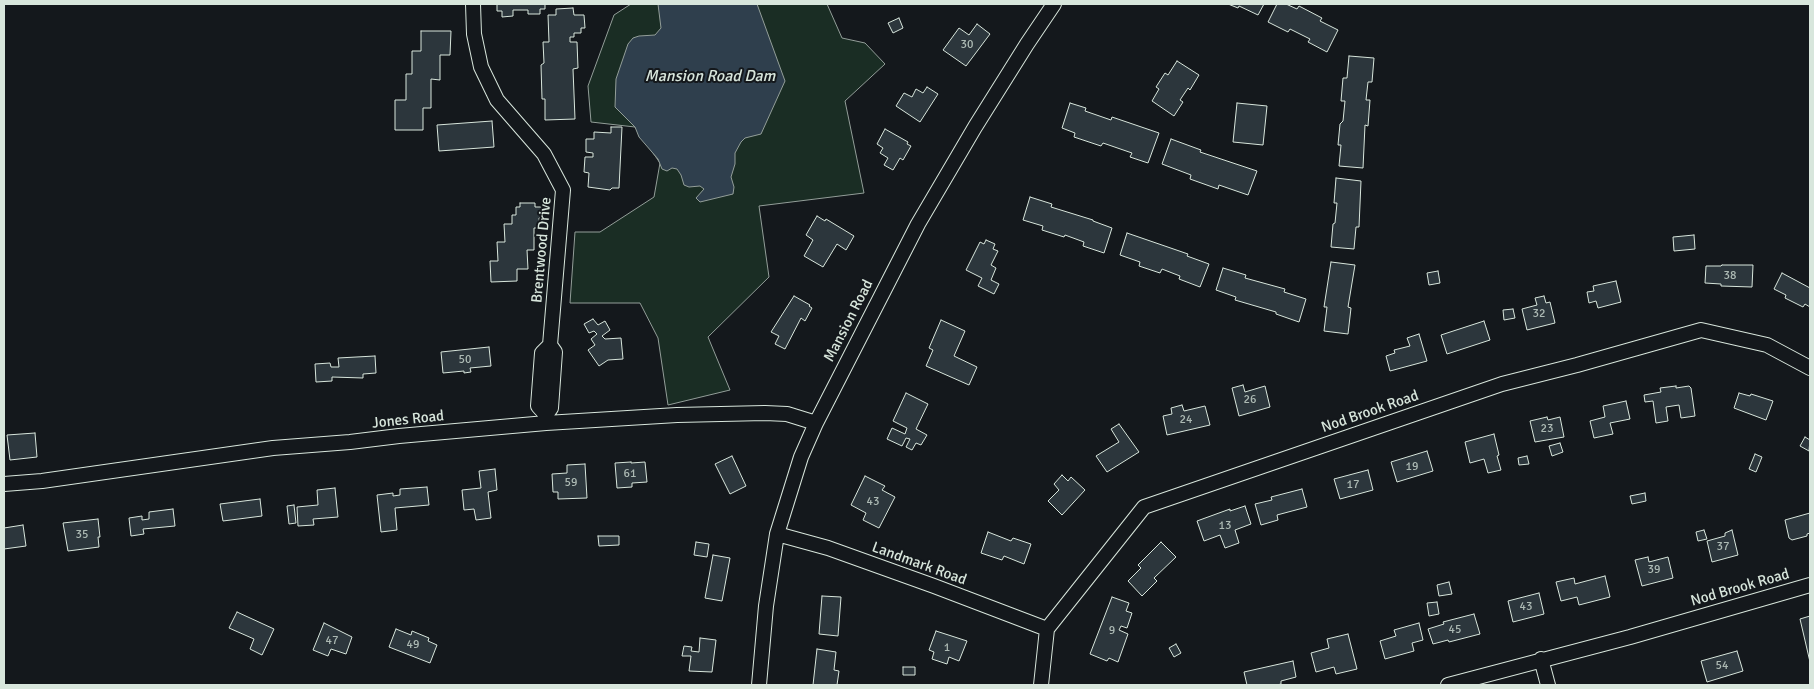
<!DOCTYPE html>
<style>
body{margin:0}
#map{position:relative;width:1814px;height:689px;overflow:hidden;background:#14181c;font-family:Signika,sans-serif}
canvas{display:block}
.frame{position:absolute;inset:0;border:5px solid #d8e6dc;pointer-events:none}
</style>
<div id="map">
<canvas width="1814" height="689"></canvas>
<div class="frame"></div>
</div>
<script>
const ctx = document.querySelector('canvas').getContext('2d');
ctx.lineJoin = 'round';
function paint(path, color) { ctx.fillStyle = color; ctx.fill(path, 'evenodd'); }
const shape = rows => new Path2D(rows.map(r => 'M' + r).join(''));
function strokePath(path, color, width, dash) { ctx.strokeStyle = color; ctx.lineWidth = width; ctx.lineCap = dash ? 'butt' : 'round'; ctx.setLineDash(dash || []); ctx.stroke(path); }
function write(font, color, halo, rows, align = 'center') {
  ctx.font = font + ' Signika,sans-serif'; ctx.lineWidth = 4; ctx.setLineDash([]); ctx.textBaseline = 'middle'; ctx.strokeStyle = halo; ctx.fillStyle = color; for (const [text, x, y, turn = 0] of rows) {
    ctx.save(); ctx.translate(x, y); ctx.rotate((+turn || 0) * Math.PI / 180); ctx.textAlign = isNaN(turn) ? turn : align; if (halo) ctx.strokeText(text, 0, 0); ctx.fillText(text, 0, 0); ctx.restore();
  }
}
const green = shape([
 [631,4,827,4,842,38,865,43,885,64,845,101,864,193,759,206,769,277,708,337,730,390,668,405,658,338,640,303,570,303,575,232,600,232,654,197,660,163,635,127,591,122,588,86,614,15,631,4]
]);
paint(green, '#1a2d24');
strokePath(green, '#939e99', 1);
const water = shape([
 [658,4,757,4,785,81,761,134,745,138,741,142,735,153,735,164,731,177,734,187,733,194,700,202,696,198,704,189,700,186,689,187,684,185,681,175,677,169,672,168,667,171,662,169,658,159,639,137,635,127,615,107,616,79,628,44,633,38,639,36,655,35,661,28,658,4]
]);
paint(water, '#2f3f4d');
strokePath(water, '#939e99', 1);
const building = shape([
 [497,4,545,4,545,9,540,9,540,14,528,14,528,10,513,10,513,16,502,17,502,11,497,11,497,4],
 [1228,4,1264,4,1258,15,1239,6,1238,8,1228,4],
 [1277,4,1286,4,1297,9,1299,6,1322,18,1320,21,1338,30,1327,52,1308,42,1310,39,1290,29,1288,32,1268,22,1277,4],
 [573,8,574,15,584,15,585,28,581,28,581,33,574,33,574,37,570,37,570,42,577,42,578,68,573,69,575,119,545,120,545,99,542,99,541,65,544,63,543,42,549,42,548,15,556,15,556,9,573,8],
 [899,18,903,28,893,33,888,23,899,18],
 [977,24,990,34,966,66,943,50,959,28,969,35,977,24],
 [421,31,451,31,450,55,440,55,440,80,431,79,431,108,423,108,423,130,395,130,395,100,406,100,406,74,412,74,412,51,421,51,421,31],
 [1349,56,1374,58,1372,82,1368,82,1366,100,1370,100,1368,126,1365,125,1363,168,1339,166,1341,145,1338,145,1340,124,1343,121,1345,101,1341,101,1343,78,1347,78,1349,56],
 [1177,61,1199,75,1190,90,1188,88,1180,100,1183,102,1174,116,1152,101,1159,89,1156,87,1165,73,1168,75,1177,61],
 [927,87,938,94,920,122,896,106,904,93,912,97,916,89,923,93,927,87],
 [1070,103,1086,108,1085,111,1111,120,1112,117,1159,133,1148,163,1130,157,1132,153,1103,143,1101,146,1074,137,1075,133,1062,128,1070,103],
 [1237,103,1267,106,1263,145,1233,142,1237,103],
 [492,121,494,147,439,151,437,125,492,121],
 [611,127,622,127,619,188,612,188,610,190,588,187,589,173,584,172,585,157,593,157,593,153,586,152,586,139,594,139,594,132,611,133,611,127],
 [885,129,908,142,907,144,911,146,903,160,900,158,893,170,884,165,888,158,880,153,883,148,877,144,885,129],
 [1171,139,1201,150,1200,152,1257,171,1248,195,1219,185,1218,189,1190,179,1191,175,1162,164,1171,139],
 [1336,178,1361,181,1359,227,1356,227,1354,249,1331,247,1333,224,1335,223,1337,203,1334,203,1336,178],
 [1030,197,1052,204,1051,207,1093,220,1093,221,1112,228,1104,253,1083,246,1084,242,1065,235,1064,237,1042,230,1043,226,1023,220,1030,197],
 [520,203,535,203,535,207,543,207,543,218,539,218,540,228,534,228,534,250,527,250,528,269,517,269,517,281,491,282,490,261,498,261,497,242,505,242,504,224,512,224,512,215,516,215,516,207,520,207,520,203],
 [817,216,825,221,826,219,854,236,846,250,837,244,823,267,804,256,813,240,806,235,817,216],
 [1127,233,1188,254,1187,256,1209,264,1200,287,1179,279,1180,276,1162,269,1160,273,1139,266,1140,262,1120,255,1127,233],
 [1694,235,1695,249,1674,251,1673,237,1694,235],
 [986,240,995,244,993,249,998,251,991,265,996,268,991,280,999,284,994,294,978,286,982,278,966,270,980,242,984,244,986,240],
 [1331,262,1355,265,1348,307,1351,308,1348,334,1324,331,1327,307,1324,307,1331,262],
 [1722,265,1753,265,1752,287,1721,286,1721,284,1705,283,1706,266,1721,266,1722,265],
 [1223,268,1246,275,1245,278,1285,289,1284,292,1306,299,1299,322,1276,314,1276,312,1235,300,1236,297,1216,290,1223,268],
 [1438,271,1440,283,1429,285,1427,273,1438,271],
 [1782,273,1810,288,1810,307,1805,304,1803,307,1785,298,1786,295,1774,289,1782,273],
 [1616,281,1621,302,1598,308,1596,301,1589,303,1587,292,1594,291,1593,286,1616,281],
 [794,296,810,305,809,306,812,308,805,321,801,318,785,349,775,344,779,336,771,332,794,296],
 [1544,296,1546,303,1550,302,1555,323,1527,330,1522,309,1537,305,1535,298,1544,296],
 [1513,309,1515,318,1504,320,1503,310,1513,309],
 [593,319,598,325,605,321,610,330,602,336,605,339,621,338,623,359,608,360,599,366,588,350,595,345,591,339,597,334,594,331,589,333,584,324,593,319],
 [941,320,965,331,954,356,977,367,969,385,926,366,933,350,929,348,941,320],
 [1484,321,1490,340,1447,354,1441,335,1484,321],
 [1419,334,1427,361,1390,371,1386,356,1395,353,1394,350,1410,346,1407,338,1419,334],
 [489,347,491,366,470,368,471,372,464,373,464,371,443,373,441,352,489,347],
 [375,356,376,373,363,374,363,378,332,377,332,381,316,382,315,364,330,363,331,367,339,367,338,358,375,356],
 [1243,385,1245,392,1265,386,1270,407,1239,416,1232,388,1243,385],
 [1676,386,1676,388,1689,386,1691,388,1695,416,1681,418,1679,405,1666,407,1668,421,1656,423,1653,401,1645,402,1644,395,1661,392,1660,388,1676,386],
 [906,393,928,404,916,429,927,435,921,445,916,443,912,450,906,447,910,439,906,438,902,446,887,439,892,428,905,434,907,428,893,421,906,393],
 [1739,393,1750,396,1751,394,1773,401,1766,420,1734,408,1739,393],
 [1626,401,1630,419,1610,423,1613,434,1594,438,1590,421,1605,417,1603,406,1626,401],
 [1182,405,1184,411,1205,406,1210,425,1167,435,1163,416,1172,414,1171,408,1182,405],
 [1547,417,1548,420,1560,417,1564,437,1535,442,1530,421,1547,417],
 [1119,424,1139,452,1107,472,1096,456,1119,442,1111,429,1119,424],
 [35,433,37,457,10,460,7,435,35,433],
 [1494,434,1499,455,1497,456,1501,470,1488,473,1484,459,1470,463,1465,442,1494,434],
 [1805,437,1810,440,1809,451,1800,446,1805,437],
 [1560,443,1563,452,1552,456,1549,446,1560,443],
 [1427,451,1433,471,1397,482,1391,462,1427,451],
 [1755,454,1762,457,1756,472,1749,469,1755,454],
 [732,456,746,486,730,494,715,464,732,456],
 [1527,456,1529,464,1519,465,1518,458,1527,456],
 [631,462,631,463,645,462,647,482,632,483,632,487,617,488,615,463,631,462],
 [585,464,587,498,558,499,558,492,553,492,552,474,567,473,567,465,585,464],
 [495,469,497,490,488,492,491,518,476,520,474,509,464,510,462,490,481,488,479,471,495,469],
 [1368,470,1373,490,1340,499,1334,479,1368,470],
 [1062,475,1068,481,1071,477,1085,490,1062,515,1048,501,1059,490,1054,484,1062,475],
 [865,476,885,486,882,490,895,497,879,528,863,520,866,513,851,505,865,476],
 [427,487,429,505,395,508,397,530,381,532,377,495,393,493,393,496,400,495,400,489,427,487],
 [335,488,338,517,313,519,314,525,298,526,297,507,318,505,317,490,335,488],
 [1302,489,1307,507,1277,515,1278,520,1261,525,1255,504,1272,500,1271,497,1302,489],
 [1645,493,1646,501,1632,504,1630,496,1645,493],
 [260,499,262,516,223,521,220,504,260,499],
 [294,505,296,523,289,524,287,506,294,505],
 [1245,506,1251,524,1235,530,1239,543,1225,548,1220,535,1204,541,1197,521,1230,509,1230,511,1245,506],
 [173,509,175,526,143,529,144,534,131,536,129,518,142,516,142,520,149,519,149,512,173,509],
 [1810,513,1810,533,1807,534,1807,536,1792,540,1789,538,1785,520,1810,513],
 [98,519,100,537,98,537,99,547,68,551,63,523,98,519],
 [23,525,26,546,4,549,4,528,23,525],
 [1704,530,1707,539,1698,541,1696,532,1704,530],
 [1732,530,1738,555,1712,562,1707,541,1725,536,1725,533,1732,530],
 [988,532,1011,541,1013,538,1031,544,1024,564,1004,556,1002,560,981,553,988,532],
 [598,536,619,536,619,545,599,546,598,536],
 [696,542,709,544,707,557,694,555,696,542],
 [1161,542,1176,557,1154,578,1157,581,1142,596,1128,581,1141,568,1138,565,1161,542],
 [713,555,730,558,722,601,705,598,713,555],
 [1648,557,1649,562,1668,557,1673,578,1642,586,1635,560,1648,557],
 [1605,576,1610,597,1579,605,1577,597,1561,601,1556,582,1574,578,1575,584,1605,576],
 [1449,582,1452,594,1439,596,1437,585,1449,582],
 [1539,593,1544,614,1513,622,1508,601,1539,593],
 [822,596,841,597,838,636,819,634,822,596],
 [1112,597,1129,603,1126,611,1132,613,1127,628,1121,626,1119,630,1128,634,1118,662,1109,658,1107,661,1090,654,1112,597],
 [1437,602,1439,614,1429,616,1427,603,1437,602],
 [237,612,274,629,262,655,250,649,254,639,229,628,237,612],
 [1474,614,1480,634,1449,642,1448,640,1433,644,1428,629,1444,624,1443,622,1474,614],
 [1810,616,1810,662,1800,619,1810,616],
 [324,623,352,637,346,654,331,649,328,656,313,650,324,623],
 [1419,623,1423,640,1412,643,1414,651,1385,659,1380,641,1396,636,1394,630,1419,623],
 [396,629,411,635,412,631,429,638,428,641,437,645,430,663,389,647,396,629],
 [936,631,967,641,959,661,949,657,947,664,932,659,934,652,929,650,936,631],
 [1348,634,1357,669,1336,674,1334,667,1316,672,1311,653,1329,648,1327,639,1348,634],
 [700,638,716,640,712,672,689,671,691,656,682,656,684,646,692,647,691,651,699,652,700,638],
 [1176,644,1181,653,1174,657,1169,648,1176,644],
 [817,649,836,652,834,670,839,671,837,685,813,685,817,649],
 [1737,651,1743,671,1707,682,1701,661,1737,651],
 [1293,661,1296,677,1281,681,1281,684,1277,685,1247,685,1244,672,1293,661],
 [903,667,915,667,915,675,903,675,903,667]
]);
paint(building, '#2c363c');
strokePath(building, '#d8e6dc', 1);
const minor = shape([
 [473,4,474,34,481,67,497,100,544,154,563,190,550,345,555,352,551,408,546,415],
 [546,422,546,415,538,406,542,353,550,345],
 [4,484,42,481,273,448,350,442,399,436,546,423,677,415,765,413,787,414,816,423],
 [777,534,828,548,934,586,1047,629],
 [1541,659,1548,685],
 [759,685,766,606,777,534,801,457,816,423,918,224,975,127,1027,44,1054,4],
 [1041,685,1047,629,1144,507,1502,384,1577,365,1701,330,1767,345,1810,368],
 [1448,685,1630,637,1810,585]
]);
strokePath(minor, '#d8e6dc', 16);
strokePath(minor, '#14181c', 14);
write('12px', '#adbab4', null, [
 ["30",967,45],
 ["38",1730,276],
 ["32",1539,314],
 ["50",465,360],
 ["26",1250,400],
 ["24",1186,420],
 ["23",1547,429],
 ["19",1412,467],
 ["61",630,474],
 ["59",571,483],
 ["17",1353,485],
 ["43",873,502],
 ["13",1225,526],
 ["35",82,535],
 ["37",1723,547],
 ["39",1654,570],
 ["43",1526,607],
 ["45",1455,630],
 ["9",1112,631],
 ["47",332,641],
 ["49",413,645],
 ["1",947,648],
 ["54",1722,666]
]);
write('15px', '#d8e6dc', '#14181c', [
 ["Brentwood Drive",542,250,-85],
 ["Mansion Road",849,321,-63],
 ["Nod Brook Road",1370,412,-19],
 ["Jones Road",408,420,-6],
 ["Landmark Road",919,564,20],
 ["Nod Brook Road",1740,588,-16]
]);
write('italic 16px', '#d8e6dc', '#14181c', [
 ["Mansion Road Dam",710,77]
]);
</script>
